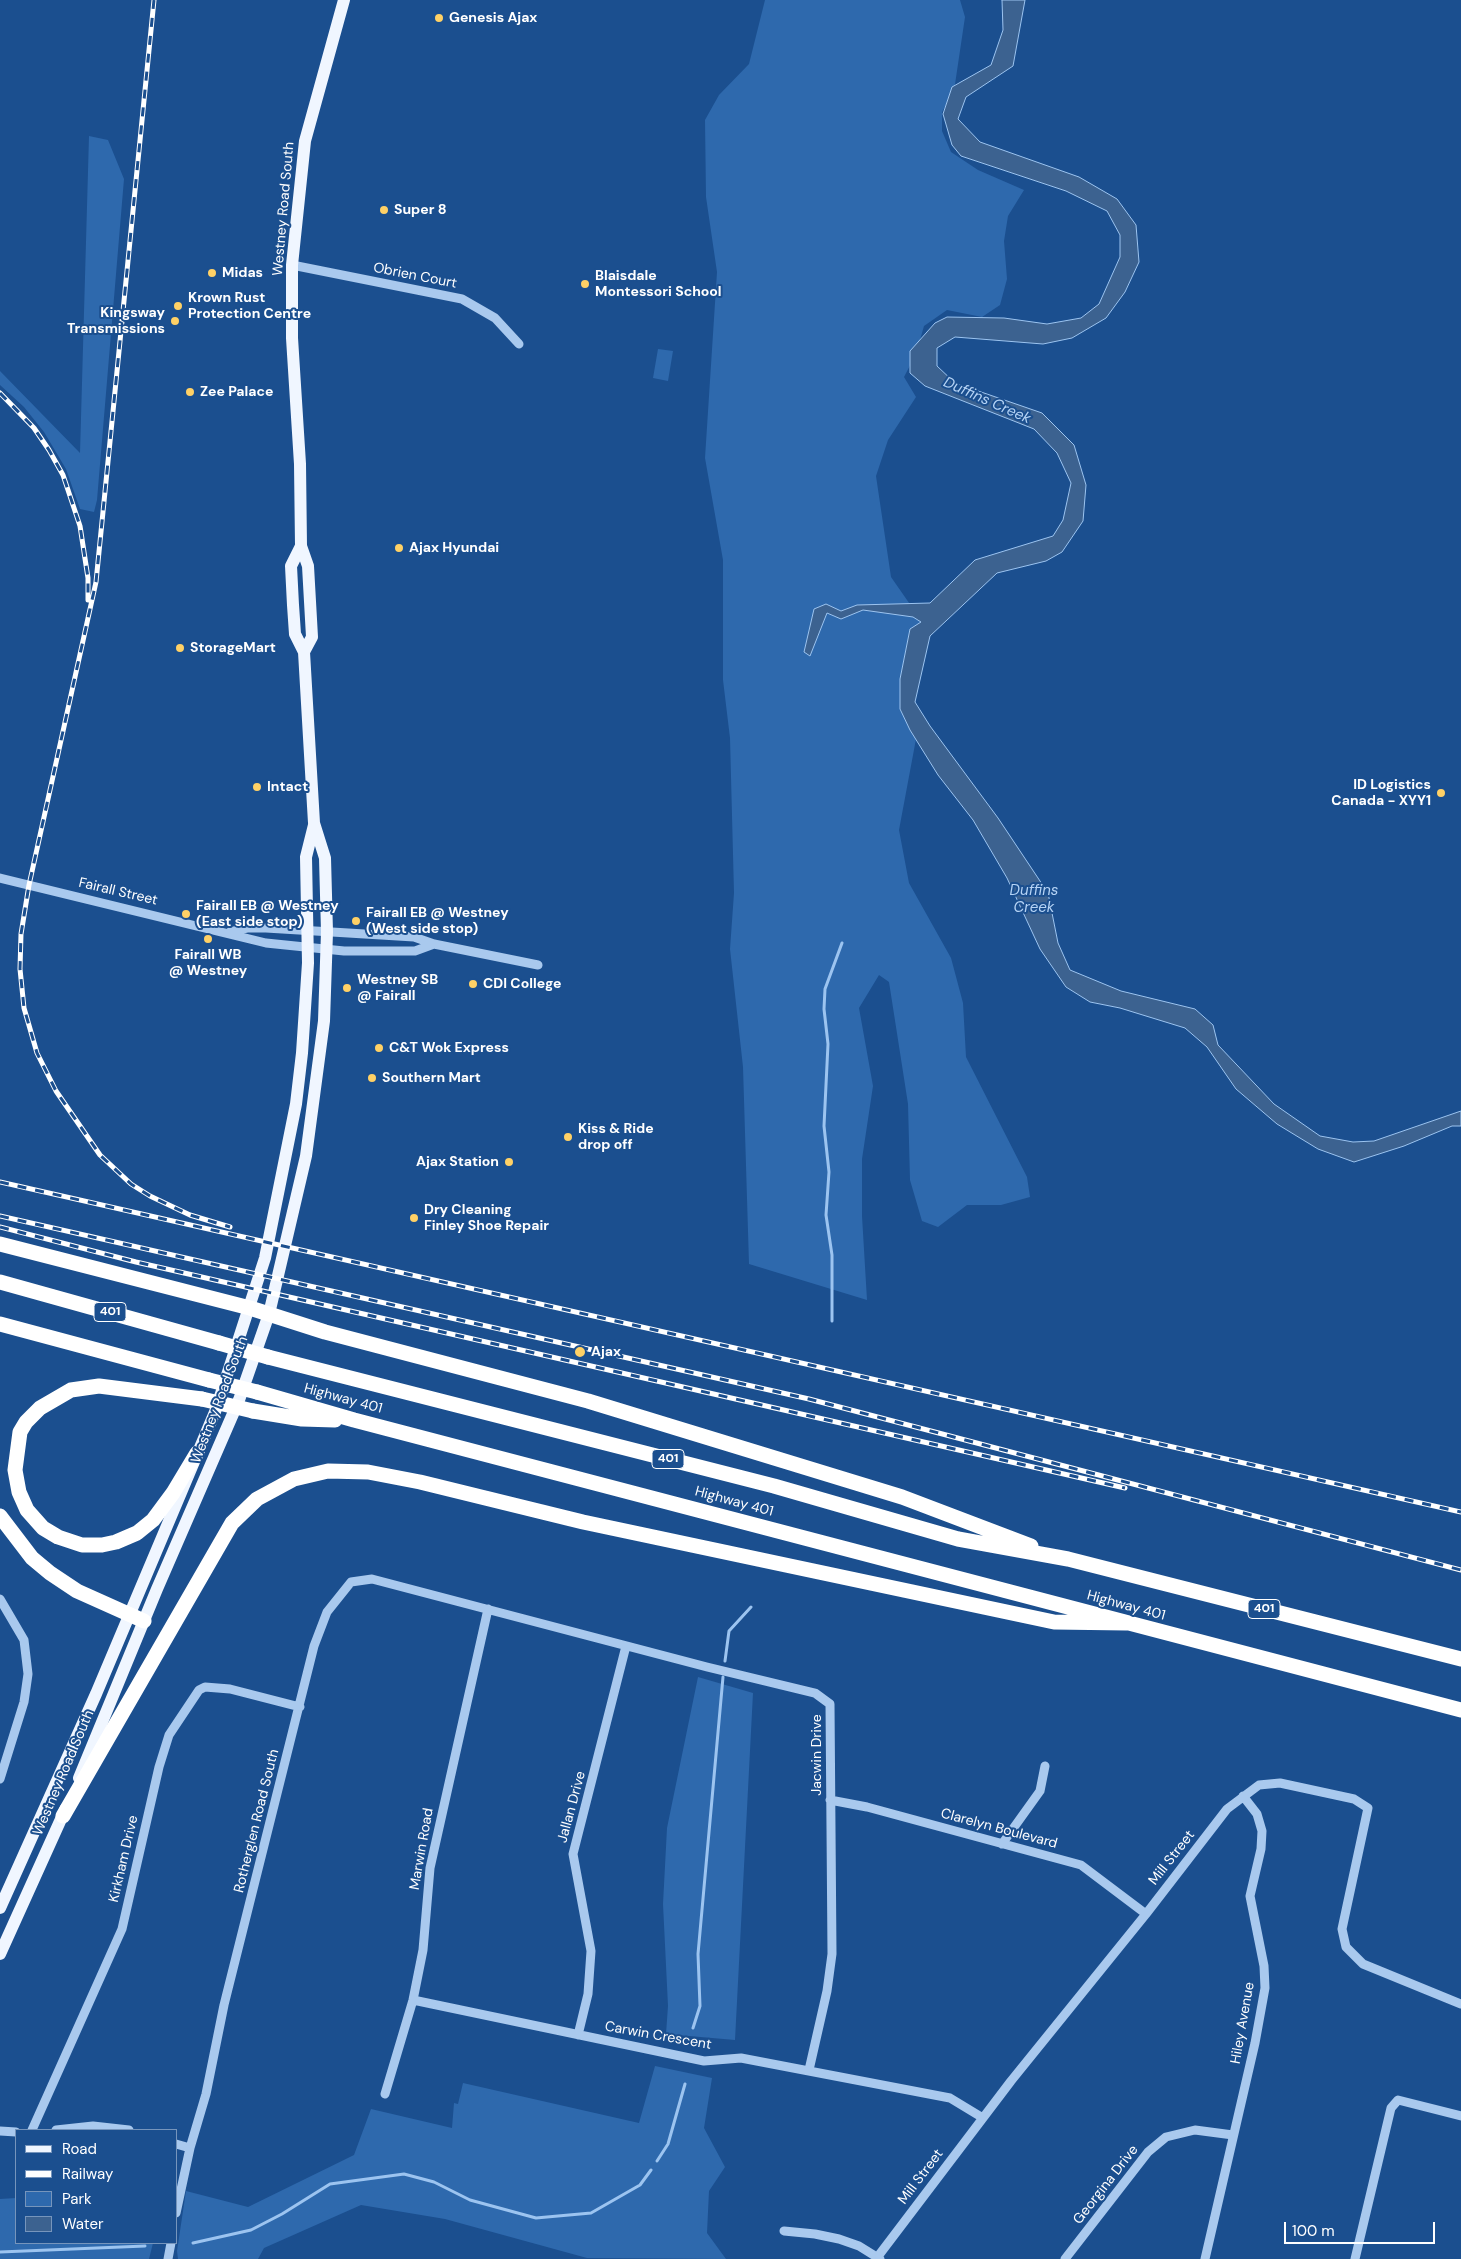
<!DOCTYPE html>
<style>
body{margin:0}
#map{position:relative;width:1461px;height:2259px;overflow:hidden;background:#1b4f8f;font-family:"DM Sans",sans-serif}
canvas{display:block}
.legend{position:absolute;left:15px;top:2129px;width:162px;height:115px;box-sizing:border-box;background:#1b4f8f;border:1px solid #7695bc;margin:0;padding:6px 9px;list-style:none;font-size:15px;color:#fff}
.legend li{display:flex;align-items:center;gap:10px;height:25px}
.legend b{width:25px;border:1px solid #7695bc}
.scale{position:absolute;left:1284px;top:2222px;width:151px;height:22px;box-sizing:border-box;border:2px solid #fff;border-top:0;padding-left:6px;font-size:15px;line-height:18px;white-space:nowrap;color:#fff;-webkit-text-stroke:4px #1b4f8f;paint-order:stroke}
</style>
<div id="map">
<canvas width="1461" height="2259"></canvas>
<ul class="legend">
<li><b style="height:6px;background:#f0f6ff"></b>Road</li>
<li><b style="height:6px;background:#fff"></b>Railway</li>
<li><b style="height:14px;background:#2e69ad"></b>Park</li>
<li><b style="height:14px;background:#3c6290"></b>Water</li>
</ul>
<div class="scale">100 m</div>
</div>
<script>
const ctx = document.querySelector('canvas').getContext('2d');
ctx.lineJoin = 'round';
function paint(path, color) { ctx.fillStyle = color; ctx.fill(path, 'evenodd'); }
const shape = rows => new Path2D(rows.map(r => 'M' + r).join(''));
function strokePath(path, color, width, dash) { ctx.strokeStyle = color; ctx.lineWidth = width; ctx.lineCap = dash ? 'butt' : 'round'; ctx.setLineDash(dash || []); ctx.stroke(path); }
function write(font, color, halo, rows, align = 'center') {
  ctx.font = font + ' "DM Sans",sans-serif'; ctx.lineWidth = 4; ctx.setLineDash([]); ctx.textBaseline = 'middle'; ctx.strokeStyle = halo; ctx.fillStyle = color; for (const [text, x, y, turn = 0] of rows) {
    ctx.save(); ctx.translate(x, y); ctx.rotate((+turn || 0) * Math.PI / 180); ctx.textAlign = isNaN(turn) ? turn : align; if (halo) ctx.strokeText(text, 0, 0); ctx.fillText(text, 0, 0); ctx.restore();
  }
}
paint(shape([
 [765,0,960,0,965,17,954,91,942,112,942,131,951,152,978,170,1024,190,1008,216,1004,241,1007,279,1000,305,982,317,947,310,924,326,916,354,904,377,916,397,888,440,876,476,891,577,923,623,900,709,916,739,899,830,909,883,951,958,963,1003,966,1057,1027,1177,1030,1197,1001,1205,967,1205,938,1227,922,1221,910,1180,908,1104,889,982,879,975,859,1008,873,1086,862,1159,862,1216,867,1300,749,1264,743,1067,730,949,734,893,730,738,723,680,723,560,705,458,717,272,706,197,705,120,719,95,749,64],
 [89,136,108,140,124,179,97,500,94,512,80,509,66,469,44,432,24,407,0,385,0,371,80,453],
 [658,349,673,351,668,381,653,378],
 [698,1677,753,1693,735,2040,666,2034,668,2006,663,1904,667,1828],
 [655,2066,712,2078,704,2128,725,2167,709,2191,707,2233,726,2259,587,2258,445,2219,361,2205,264,2248,258,2259,178,2259,177,2251,186,2191,248,2207,354,2155,371,2109,452,2128,454,2103,458,2104,463,2083,639,2123],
 [16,2198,16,2243,153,2243,149,2259,0,2259,0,2199]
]), '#2e69ad');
const water = shape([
 [1002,0,1025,0,1013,66,966,97,958,119,980,142,1079,177,1117,199,1136,225,1139,262,1125,292,1106,318,1072,338,1043,344,955,337,937,348,937,366,955,383,1042,413,1074,445,1086,485,1083,521,1062,552,1046,561,997,573,930,636,915,702,930,726,998,818,1048,893,1058,943,1070,970,1121,991,1195,1009,1213,1025,1218,1045,1274,1104,1320,1136,1353,1142,1374,1141,1461,1111,1461,1126,1452,1126,1404,1146,1354,1162,1318,1149,1277,1124,1236,1089,1207,1047,1185,1028,1120,1008,1090,1002,1066,987,1040,949,1007,878,973,820,938,775,910,730,900,709,900,679,910,629,921,622,913,617,863,610,841,619,827,613,810,656,804,652,814,609,826,604,841,611,857,605,930,603,975,560,1053,536,1063,520,1071,483,1057,453,1034,429,925,386,910,373,910,351,935,323,947,317,1004,318,1047,324,1081,318,1099,304,1120,257,1120,235,1107,211,1066,191,961,156,952,145,943,114,952,87,991,65,1003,30,1002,0]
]);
paint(water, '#3c6290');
strokePath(water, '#9cc4f0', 1);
strokePath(shape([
 [832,1321,832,1255,826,1215,829,1172,824,1126,828,1044,824,1009,825,989,842,943],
 [725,1661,729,1631,751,1607],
 [693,2028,700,2006,698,1954,723,1677],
 [657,2161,668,2144,685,2084],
 [193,2243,251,2230,282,2214,330,2184,404,2174,434,2182,470,2200,536,2218,591,2213,640,2185,651,2170],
 [0,2252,145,2246]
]), '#9cc4f0', 3);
strokePath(shape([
 [292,265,462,299,495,318,519,344],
 [0,878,266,943,344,951,415,951,434,944],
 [230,932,247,928,266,928,414,937,434,944,538,965],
 [0,1599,24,1640,28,1674,24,1702,0,1779],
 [830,1800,867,1807,1081,1865,1146,1914],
 [1002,1844,1040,1791,1045,1766],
 [413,2000,704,2061,741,2058,950,2098,983,2118],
 [578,2035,588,1994,591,1951,573,1854,626,1646],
 [385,2094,413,2000,423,1950,430,1868,488,1609],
 [32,2130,122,1929,159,1767,169,1735,199,1690,205,1687,230,1689,300,1707],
 [56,2130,93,2126,129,2130],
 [0,2131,16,2132],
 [176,2144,190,2148],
 [176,2213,190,2148,206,2094,224,2005,314,1646,327,1612,351,1582,372,1579,707,1667,815,1693,830,1704,832,1954,827,1991,809,2070],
 [784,2231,815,2234,839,2239,859,2246,880,2259],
 [168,2259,171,2243],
 [876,2259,1011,2081,1146,1914,1227,1809,1259,1785,1280,1783,1354,1799,1368,1808,1342,1929,1346,1947,1363,1964,1461,2004],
 [1065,2259,1148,2152,1166,2137,1195,2130,1233,2135],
 [1205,2259,1255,2043,1265,1988,1264,1966,1250,1896,1261,1849,1262,1831,1257,1814,1243,1796],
 [1355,2259,1391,2108,1398,2100,1461,2116]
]), '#a9c9ee', 9);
strokePath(shape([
 [304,652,312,637,308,566,301,546,300,464,292,338,292,265,305,141,344,0],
 [79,1778,157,1589,239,1400,269,1314,306,1156,324,1021,327,932,325,858,314,823,304,652,295,634,293,605,291,566,301,546],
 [0,1908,96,1694,215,1412,265,1258,296,1104,302,1053,308,963,306,857,314,825],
 [0,1954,66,1808]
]), '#f0f6ff', 12);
strokePath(shape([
 [0,1244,250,1308,325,1332,588,1401,902,1497,1031,1546],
 [0,1282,219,1343],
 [0,1324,209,1380],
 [268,1357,774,1486,958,1539,1068,1559,1461,1659],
 [257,1392,354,1420,1461,1710],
 [253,1411,302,1419,335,1420],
 [197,1453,173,1493,153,1520,137,1533,116,1542,102,1545,82,1545,58,1537,43,1528,27,1510,19,1492,15,1470,20,1432,26,1422,40,1408,71,1390,99,1386,202,1399],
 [0,1516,32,1558,50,1573,77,1591,144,1621],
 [63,1816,232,1523,257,1499,294,1479,328,1471,368,1472,420,1482,583,1522,1054,1622,1126,1623]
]), '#fff', 15);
const rail = shape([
 [154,0,96,582,29,885,21,934,20,969,24,1008,37,1053,56,1091,100,1155,131,1184,150,1196,190,1215,230,1227],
 [0,393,34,428,49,450,63,475,80,526,88,578,88,600],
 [0,1182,1461,1512],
 [0,1216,809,1399,1461,1570],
 [0,1227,136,1262,1125,1488]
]);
strokePath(rail, '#fff', 5);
strokePath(rail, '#1b4f8f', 3, [9]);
strokePath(shape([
 [219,1343,268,1357],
 [209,1380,257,1392],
 [202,1399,253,1411]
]), '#fff', 15);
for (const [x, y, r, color] of [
 [439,18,5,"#ffd166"],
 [384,210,5,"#ffd166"],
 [212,273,5,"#ffd166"],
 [585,284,5,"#ffd166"],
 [178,306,5,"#ffd166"],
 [175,321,5,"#ffd166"],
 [190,392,5,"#ffd166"],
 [399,548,5,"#ffd166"],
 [180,648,5,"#ffd166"],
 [257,787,5,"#ffd166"],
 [1441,793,5,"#ffd166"],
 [186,914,5,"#ffd166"],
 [356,921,5,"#ffd166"],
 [208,939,5,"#ffd166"],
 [473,984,5,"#ffd166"],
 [347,988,5,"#ffd166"],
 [379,1048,5,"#ffd166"],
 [372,1078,5,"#ffd166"],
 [568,1137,5,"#ffd166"],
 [509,1162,5,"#ffd166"],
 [414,1218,5,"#ffd166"],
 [580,1352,6,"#ffd166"]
]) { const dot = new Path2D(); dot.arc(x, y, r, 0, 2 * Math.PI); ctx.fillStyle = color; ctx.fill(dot); strokePath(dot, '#1b4f8f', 2); }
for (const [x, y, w] of [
 [110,1312,32],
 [668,1459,32],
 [1264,1609,32]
]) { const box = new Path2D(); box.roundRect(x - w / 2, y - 9.5, w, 19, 4); ctx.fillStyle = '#1b4f8f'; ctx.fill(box); strokePath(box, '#fff', 1); }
write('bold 12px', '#fff', null, [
 ["401",110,1312],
 ["401",668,1459],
 ["401",1264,1609]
]);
write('bold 14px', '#fff', '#1b4f8f', [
 ["Genesis Ajax",449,18],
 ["Super 8",394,210],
 ["Midas",222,273],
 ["Blaisdale",595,276],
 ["Montessori School",595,292],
 ["Krown Rust",188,298],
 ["Protection Centre",188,314],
 ["Kingsway",165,313,"right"],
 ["Transmissions",165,329,"right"],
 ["Zee Palace",200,392],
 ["Ajax Hyundai",409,548],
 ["StorageMart",190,648],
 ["ID Logistics",1431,785,"right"],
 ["Canada - XYY1",1431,801,"right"],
 ["Intact",267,787],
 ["Fairall EB @ Westney",196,906],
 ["(East side stop)",196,922],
 ["Fairall EB @ Westney",366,913],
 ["(West side stop)",366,929],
 ["Fairall WB",208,955,"center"],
 ["@ Westney",208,971,"center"],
 ["Westney SB",357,980],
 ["@ Fairall",357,996],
 ["CDI College",483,984],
 ["C&T Wok Express",389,1048],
 ["Southern Mart",382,1078],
 ["Kiss & Ride",578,1129],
 ["drop off",578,1145],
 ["Ajax Station",499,1162,"right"],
 ["Dry Cleaning",424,1210],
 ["Finley Shoe Repair",424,1226],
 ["Ajax",591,1352]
], 'left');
write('14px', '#fff', '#1b4f8f', [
 ["Westney Road South",284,209,-85],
 ["Obrien Court",415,276,11],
 ["Fairall Street",118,892,13],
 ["Highway 401",343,1399,15],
 ["Westney Road South",220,1400,-69],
 ["Highway 401",734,1502,15],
 ["Highway 401",1126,1606,15],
 ["Jacwin Drive",817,1755,-90],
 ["Westney Road South",64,1773,-67],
 ["Jallan Drive",572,1807,-75],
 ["Rotherglen Road South",257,1821,-76],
 ["Clarelyn Boulevard",999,1829,15],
 ["Marwin Road",422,1849,-80],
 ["Mill Street",1172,1858,-52],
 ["Kirkham Drive",124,1859,-77],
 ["Hiley Avenue",1243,2023,-80],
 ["Carwin Crescent",658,2036,10],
 ["Mill Street",921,2177,-53],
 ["Georgina Drive",1106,2185,-52]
]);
write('italic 15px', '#b5d3f5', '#1b4f8f', [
 ["Duffins Creek",987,401,24],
 ["Duffins",1034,891],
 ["Creek",1034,908]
]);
</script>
